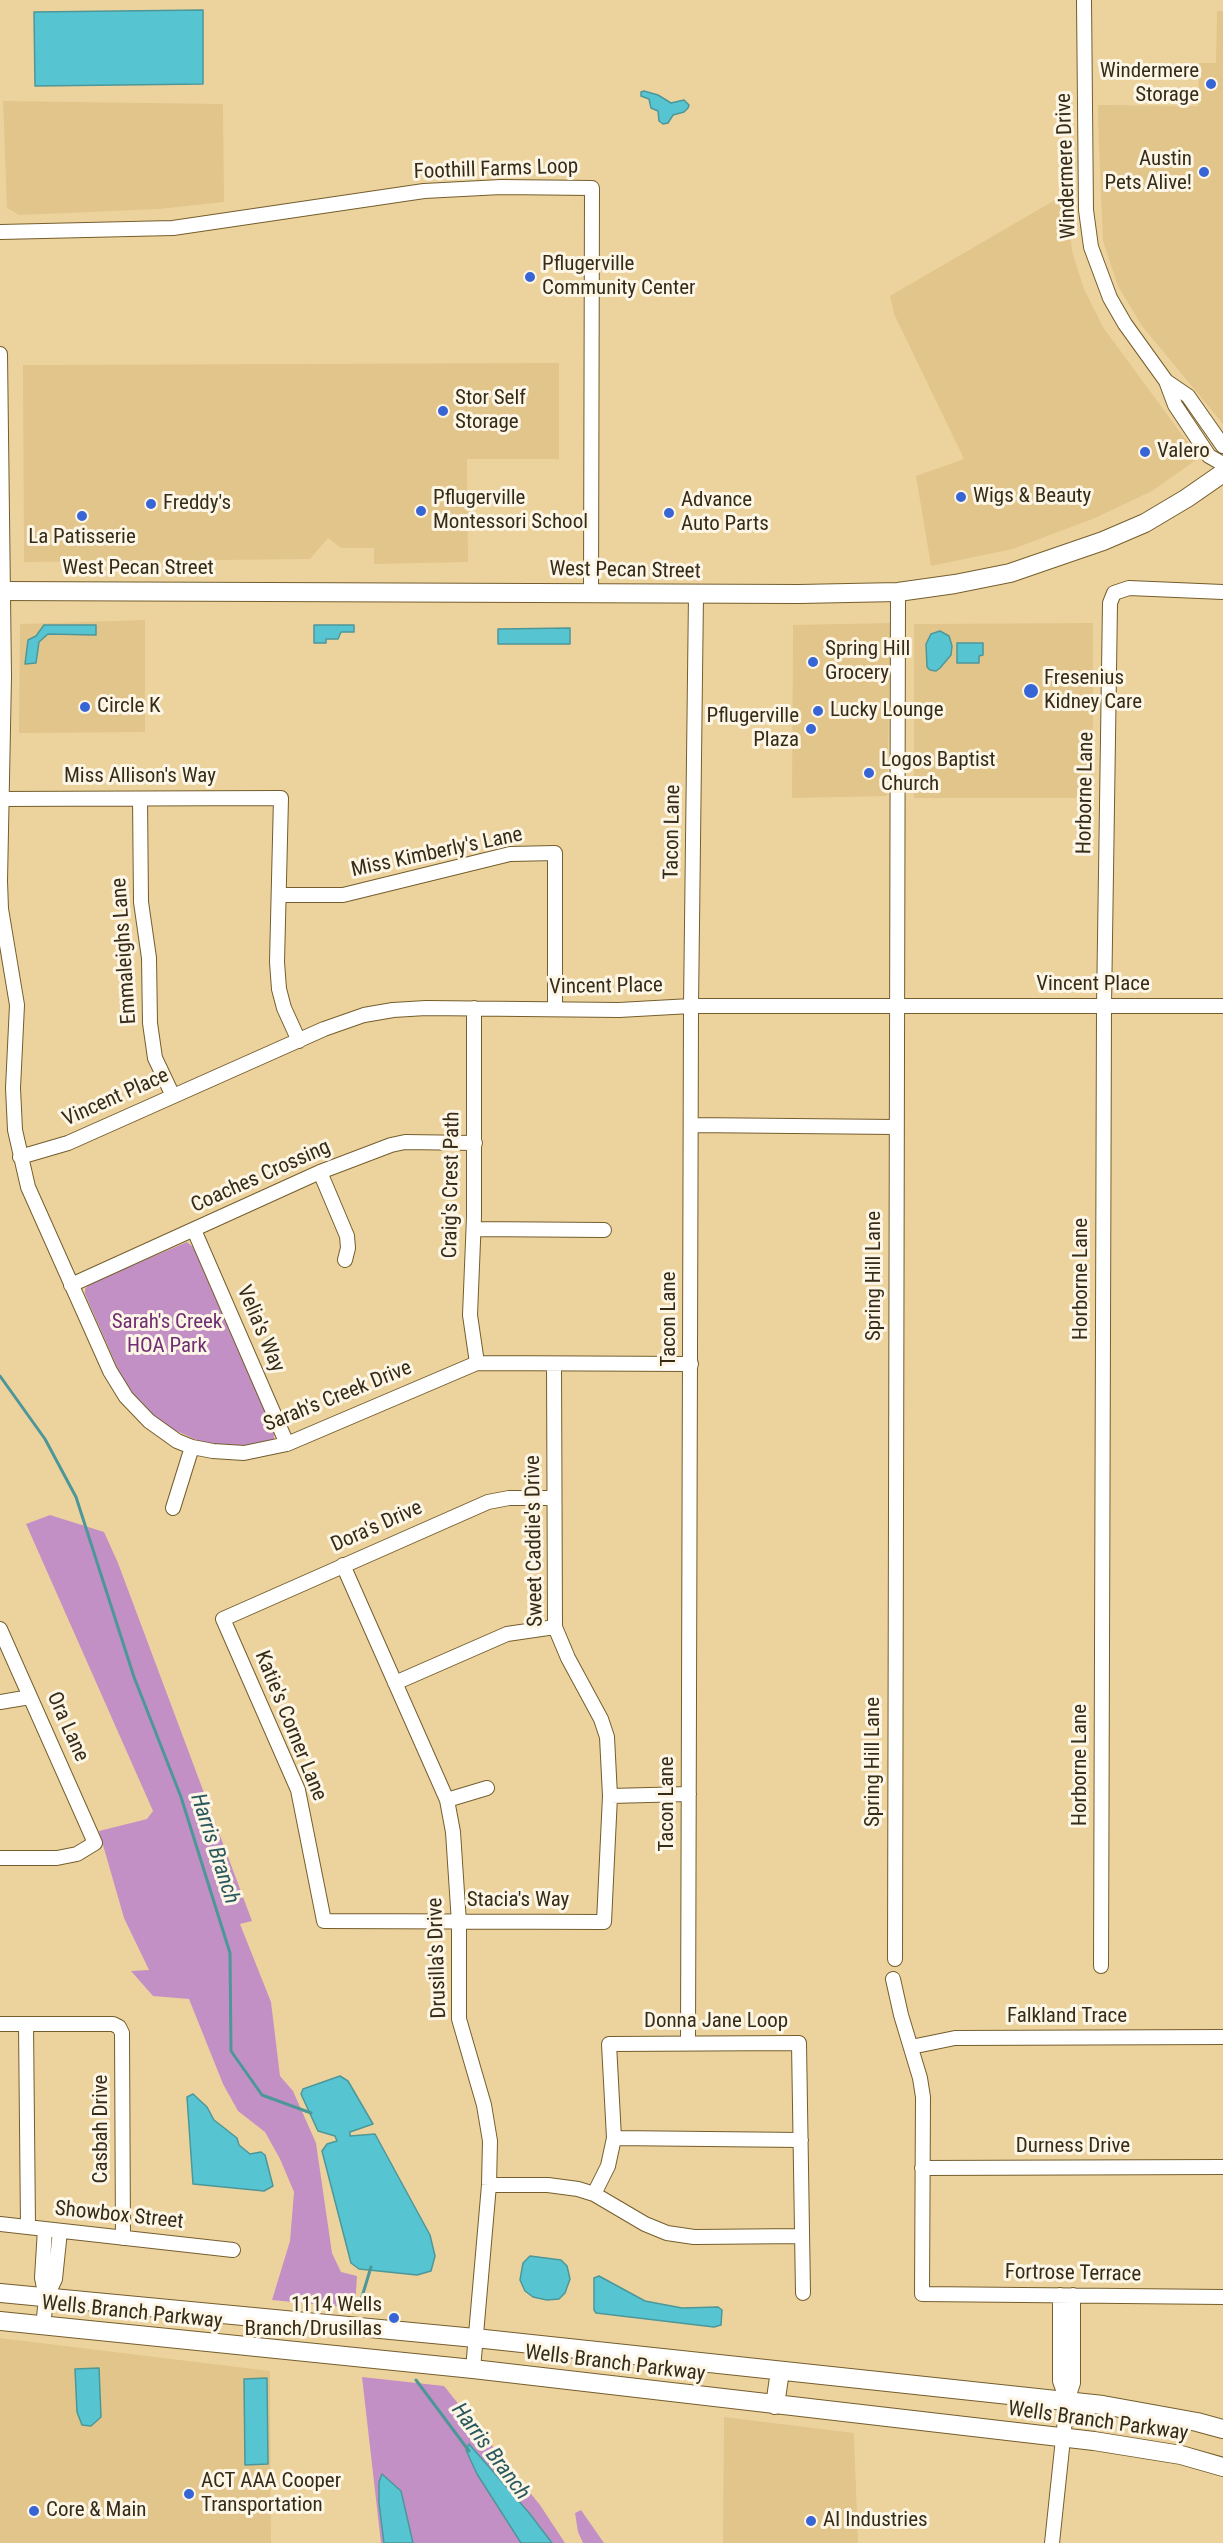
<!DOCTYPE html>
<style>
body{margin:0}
canvas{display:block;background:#ecd39e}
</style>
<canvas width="1223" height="2543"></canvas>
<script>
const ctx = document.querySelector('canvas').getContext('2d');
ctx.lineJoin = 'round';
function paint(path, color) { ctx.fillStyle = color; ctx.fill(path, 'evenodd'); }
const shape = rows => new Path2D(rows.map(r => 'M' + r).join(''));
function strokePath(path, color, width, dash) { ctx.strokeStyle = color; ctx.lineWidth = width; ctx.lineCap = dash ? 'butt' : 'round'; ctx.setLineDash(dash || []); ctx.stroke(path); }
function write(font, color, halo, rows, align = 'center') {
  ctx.font = font + ' "Roboto Condensed",sans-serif'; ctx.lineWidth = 6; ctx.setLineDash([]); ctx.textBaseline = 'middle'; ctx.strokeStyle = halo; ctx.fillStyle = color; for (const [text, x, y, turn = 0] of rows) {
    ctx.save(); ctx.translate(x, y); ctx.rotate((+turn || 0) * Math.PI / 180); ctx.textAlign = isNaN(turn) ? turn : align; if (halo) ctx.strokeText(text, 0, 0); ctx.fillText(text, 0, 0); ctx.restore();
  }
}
paint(shape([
 [1217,11,1223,11,1223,424,1142,326,1118,286,1103,241,1098,121,1098,105,1198,106,1199,63,1216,63],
 [3,101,223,104,224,202,159,209,19,215,7,208],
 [1067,193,1072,251,1084,289,1103,327,1199,458,1152,491,1095,518,1013,549,931,566,916,476,964,459,894,314,890,296],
 [559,363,559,459,467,459,468,562,374,564,374,548,341,548,328,538,310,559,24,562,23,365],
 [145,620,145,732,19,733,20,624],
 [891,623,887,796,792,798,793,625],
 [1093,623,1093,798,914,798,914,624],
 [0,2338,270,2371,271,2543,0,2543],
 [724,2417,854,2433,858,2543,723,2543]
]), '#e2c58a');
paint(shape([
 [187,1242,193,1247,274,1432,274,1439,270,1443,243,1447,201,1442,168,1427,146,1410,129,1390,121,1376,85,1294,85,1289,89,1284],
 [50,1515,104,1532,118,1563,252,1921,240,1924,271,2002,280,2076,293,2091,316,2143,332,2253,341,2272,357,2276,355,2308,272,2300,290,2241,294,2192,280,2159,265,2132,238,2111,223,2084,189,1999,153,1996,131,1971,149,1970,124,1918,99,1831,147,1819,153,1811,26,1524],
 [362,2377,444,2386,540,2505,565,2543,381,2543],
 [581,2510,604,2543,583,2543,578,2532,575,2513]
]), '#c390c6');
const water = shape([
 [203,10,203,84,35,86,34,12,203,10],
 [644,91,658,95,671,103,684,100,689,105,688,108,684,112,673,115,668,123,663,124,659,121,658,111,651,108,649,99,641,96,641,92,644,91],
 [44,625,96,625,96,635,48,634,39,642,36,663,25,664,28,640,36,636,44,625],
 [314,625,354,625,354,632,341,632,338,639,326,639,326,643,314,643,314,625],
 [570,628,570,644,498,644,498,629,570,628],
 [940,631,949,636,952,646,951,655,940,668,936,671,930,670,927,667,926,644,931,634,940,631],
 [957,643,983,643,983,655,979,656,979,663,957,663,957,643],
 [340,2076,348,2081,373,2124,350,2132,350,2136,375,2134,430,2235,435,2256,431,2271,417,2275,359,2269,351,2263,322,2151,327,2144,337,2141,335,2136,318,2131,301,2094,303,2089,340,2076],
 [193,2094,207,2107,214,2120,237,2138,239,2145,250,2154,261,2152,265,2155,273,2186,264,2191,193,2184,187,2097,193,2094],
 [530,2256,561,2260,567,2266,570,2279,565,2293,559,2299,547,2300,533,2297,525,2291,520,2280,523,2263,530,2256],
 [599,2276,645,2301,682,2308,718,2307,722,2310,721,2325,714,2327,596,2313,594,2310,594,2278,599,2276],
 [99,2368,101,2417,91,2426,82,2425,77,2412,75,2369,99,2368],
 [267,2378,268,2464,245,2465,244,2379,267,2378],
 [469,2444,530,2514,552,2543,521,2543,477,2474,466,2450,469,2444],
 [382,2474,401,2491,413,2543,384,2543,379,2503,379,2482,382,2474]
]);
paint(water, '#57c5d1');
strokePath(water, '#4d9799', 1.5);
strokePath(shape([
 [0,1376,45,1439,76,1497,134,1677,181,1797,230,1953,231,2051,262,2095,311,2113],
 [361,2300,371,2267],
 [416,2380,469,2451]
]), '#4d9799', 3);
const minor = shape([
 [1084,0,1086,210,1091,247,1110,298,1125,324,1166,381,1175,405,1209,456,1223,464],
 [0,232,173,228,424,191,501,187,592,188,591,592],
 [0,354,4,677,0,881,1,909,17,1005,13,1088,15,1130,28,1187,110,1371,126,1397,149,1421,177,1441,192,1447,213,1451,244,1453,287,1444,477,1363,691,1364],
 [1166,381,1188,396,1223,446],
 [0,799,281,798,277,962,279,989,284,1008,299,1041],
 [140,799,141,902,149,958,150,1023,155,1058,173,1096],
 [279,895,343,895,510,854,555,853,555,1009],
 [474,1008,474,1217,470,1315,477,1363],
 [691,1125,896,1127],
 [20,1157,68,1143,324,1029,364,1015,393,1010,426,1008,619,1010,691,1006,1223,1006],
 [320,1172,347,1236,348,1248,345,1260],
 [474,1229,604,1230],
 [194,1230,287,1444],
 [71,1285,320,1172,391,1145,405,1142,475,1143],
 [554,1498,509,1498,488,1502,223,1619,298,1790,324,1921,604,1922,610,1796,607,1737,601,1719,568,1658,555,1627,554,1364],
 [173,1508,192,1447],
 [343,1565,447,1800,453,1832,459,1923,459,2019,484,2105,490,2141,489,2185,473,2369],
 [0,1629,95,1843,77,1854,57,1858,0,1858],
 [395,1683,507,1634,555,1627],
 [0,1702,30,1697],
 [610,1796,689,1794],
 [447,1800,487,1788],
 [895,1959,898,592],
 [1101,1966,1104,1006,1110,603,1114,593,1129,588,1223,592],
 [893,1979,901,2015,920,2078,923,2097,922,2294,1223,2297],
 [0,2024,113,2024,119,2027,122,2033,123,2238],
 [26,2024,28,2227],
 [688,2043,691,1006,696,594],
 [911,2047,955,2038,1223,2037],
 [614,2138,801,2140],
 [922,2168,1223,2167],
 [489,2185,548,2185,578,2189,594,2194,645,2224,667,2233,694,2237,802,2236],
 [594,2194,608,2166,614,2138,609,2044,799,2043,803,2293],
 [0,2224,233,2250],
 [1060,2295,1060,2381,1067,2401],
 [46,2298,55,2279,60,2231],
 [43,2327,46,2298,42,2278,45,2229],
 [1052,2543,1067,2401,1073,2383,1073,2295]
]);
const major = shape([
 [0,591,799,594,898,592,955,584,1010,573,1103,541,1145,523,1187,498,1223,473],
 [0,2293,475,2338,1103,2405,1197,2422,1223,2429],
 [0,2321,473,2369,1094,2441,1181,2455,1223,2467],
 [775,2405,780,2371]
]);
strokePath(minor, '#755e2d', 16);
strokePath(major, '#755e2d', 20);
strokePath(minor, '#fff', 14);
strokePath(major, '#fff', 18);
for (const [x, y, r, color] of [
 [1211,84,6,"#3865d5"],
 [1204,172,6,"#3865d5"],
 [530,277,6,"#3865d5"],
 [443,411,6,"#3865d5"],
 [1145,452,6,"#3865d5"],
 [961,497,6,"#3865d5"],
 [151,504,6,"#3865d5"],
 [421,511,6,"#3865d5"],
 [669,513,6,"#3865d5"],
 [82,516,6,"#3865d5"],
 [813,662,6,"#3865d5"],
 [1031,691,8,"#3865d5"],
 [85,707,6,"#3865d5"],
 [818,711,6,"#3865d5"],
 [811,729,6,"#3865d5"],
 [869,773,6,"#3865d5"],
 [394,2318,6,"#3865d5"],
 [189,2494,6,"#3865d5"],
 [34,2511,6,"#3865d5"],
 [811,2521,6,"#3865d5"]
]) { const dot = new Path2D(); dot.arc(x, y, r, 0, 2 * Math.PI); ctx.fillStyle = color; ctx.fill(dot); strokePath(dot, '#fdf6e6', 2); }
write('21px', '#352b17', '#fdf6e6', [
 ["Windermere",1199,72,"right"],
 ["Storage",1199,96,"right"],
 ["Austin",1192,160,"right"],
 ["Pets Alive!",1192,184,"right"],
 ["Pflugerville",542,265],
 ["Community Center",542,289],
 ["Stor Self",455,399],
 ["Storage",455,423],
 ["Valero",1157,452],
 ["Wigs & Beauty",973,497],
 ["Pflugerville",433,499],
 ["Montessori School",433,523],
 ["Advance",681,501],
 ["Auto Parts",681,525],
 ["Freddy's",163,504],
 ["La Patisserie",82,538,"center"],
 ["Spring Hill",825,650],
 ["Grocery",825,674],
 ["Fresenius",1044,679],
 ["Kidney Care",1044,703],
 ["Circle K",97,707],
 ["Lucky Lounge",830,711],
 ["Pflugerville",799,717,"right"],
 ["Plaza",799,741,"right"],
 ["Logos Baptist",881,761],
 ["Church",881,785],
 ["1114 Wells",382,2306,"right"],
 ["Branch/Drusillas",382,2330,"right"],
 ["ACT AAA Cooper",201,2482],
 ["Transportation",201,2506],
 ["Core & Main",46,2511],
 ["AI Industries",823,2521]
], 'left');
write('21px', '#352b17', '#fdf6e6', [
 ["Windermere Drive",1067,166,-92],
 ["Foothill Farms Loop",496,170,-2],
 ["West Pecan Street",138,569],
 ["West Pecan Street",625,571,1],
 ["Miss Allison's Way",140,777],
 ["Horborne Lane",1086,793,-89],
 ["Tacon Lane",673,832,-89],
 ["Miss Kimberly's Lane",437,853,-12],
 ["Emmaleighs Lane",125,951,-94],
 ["Vincent Place",1093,985],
 ["Vincent Place",606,987,-1],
 ["Vincent Place",116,1098,-24],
 ["Coaches Crossing",261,1177,-24],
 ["Craig's Crest Path",452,1185,-89],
 ["Spring Hill Lane",875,1276,-90],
 ["Horborne Lane",1082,1279,-90],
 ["Tacon Lane",670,1319,-90],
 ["Velia's Way",260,1329,67],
 ["Sarah's Creek Drive",338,1397,-22],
 ["Dora's Drive",377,1527,-24],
 ["Sweet Caddie's Drive",535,1541,-91],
 ["Katie's Corner Lane",290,1726,68],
 ["Ora Lane",67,1727,66],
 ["Spring Hill Lane",874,1762,-90],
 ["Horborne Lane",1081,1765,-90],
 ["Tacon Lane",668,1804,-90],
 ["Stacia's Way",518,1901],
 ["Drusilla's Drive",438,1958,-92],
 ["Falkland Trace",1067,2017],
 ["Donna Jane Loop",716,2022],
 ["Casbah Drive",102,2129,-90],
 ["Durness Drive",1073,2147],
 ["Showbox Street",119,2216,6],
 ["Fortrose Terrace",1073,2274,1],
 ["Wells Branch Parkway",132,2313,6],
 ["Wells Branch Parkway",615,2364,7],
 ["Wells Branch Parkway",1098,2422,8]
]);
write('21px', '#6f2e74', '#fdf6e6', [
 ["Sarah's Creek",167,1323],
 ["HOA Park",167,1347]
]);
write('italic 22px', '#28585d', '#fdf6e6', [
 ["Harris Branch",214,1849,72],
 ["Harris Branch",490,2452,53]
]);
</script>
